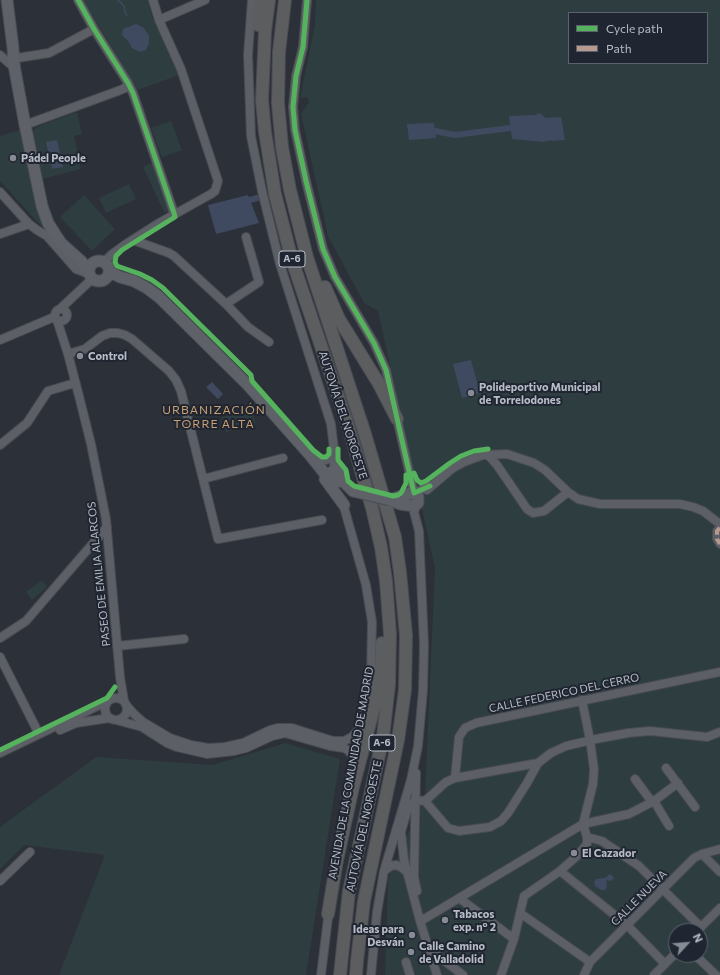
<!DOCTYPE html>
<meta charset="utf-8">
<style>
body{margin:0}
#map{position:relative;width:720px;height:975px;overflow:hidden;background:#2c3038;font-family:Commissioner,sans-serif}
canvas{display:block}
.legend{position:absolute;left:568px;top:12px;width:140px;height:52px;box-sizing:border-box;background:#202631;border:1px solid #5c626d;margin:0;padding:5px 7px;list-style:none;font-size:12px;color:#b7bcc7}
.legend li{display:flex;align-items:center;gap:8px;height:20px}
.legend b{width:20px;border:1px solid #5c626d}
.north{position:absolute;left:668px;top:923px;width:40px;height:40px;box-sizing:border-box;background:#202631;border:1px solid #5c626d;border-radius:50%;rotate:64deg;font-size:11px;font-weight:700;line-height:16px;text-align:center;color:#b7bcc7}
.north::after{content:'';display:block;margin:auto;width:14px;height:18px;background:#868b95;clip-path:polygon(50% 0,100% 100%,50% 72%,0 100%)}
</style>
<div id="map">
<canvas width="720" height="975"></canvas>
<ul class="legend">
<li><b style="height:5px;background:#56b35d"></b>Cycle path</li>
<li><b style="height:5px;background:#b69a8f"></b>Path</li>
</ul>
<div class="north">N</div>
</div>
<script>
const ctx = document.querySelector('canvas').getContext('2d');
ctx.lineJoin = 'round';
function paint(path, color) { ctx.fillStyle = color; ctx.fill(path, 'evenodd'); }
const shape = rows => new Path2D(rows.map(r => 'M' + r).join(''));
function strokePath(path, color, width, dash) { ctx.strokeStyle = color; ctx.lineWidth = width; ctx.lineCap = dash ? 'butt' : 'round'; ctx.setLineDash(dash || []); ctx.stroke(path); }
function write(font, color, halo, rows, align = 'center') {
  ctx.font = font + ' Commissioner,sans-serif'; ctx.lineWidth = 4; ctx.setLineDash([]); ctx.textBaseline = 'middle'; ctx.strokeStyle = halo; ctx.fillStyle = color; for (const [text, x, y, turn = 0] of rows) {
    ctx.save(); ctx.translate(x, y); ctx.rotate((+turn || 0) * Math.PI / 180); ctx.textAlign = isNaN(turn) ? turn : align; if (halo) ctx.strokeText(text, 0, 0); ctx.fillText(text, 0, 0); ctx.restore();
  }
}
paint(shape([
 [84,0,148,0,152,17,167,47,179,75,138,90,91,13],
 [316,0,720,0,720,975,385,975,388,879,425,794,435,568,378,311,364,303,328,236,301,114,309,102,307,97,300,98,315,25],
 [569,13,707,13,707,63,569,63],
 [676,931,700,931,700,955,676,955],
 [77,112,82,134,74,136,81,169,42,179,32,132,37,127],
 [171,121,182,150,162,157,151,128],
 [20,130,42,227,0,181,0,136],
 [148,164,154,164,170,210,169,212,164,212,143,167],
 [129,184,136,199,106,213,99,198],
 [84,195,115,229,92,251,60,217],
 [252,410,256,425,226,432,222,417],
 [42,580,47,587,32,600,26,592],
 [285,743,340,759,306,975,59,975,105,855,24,845,0,869,0,827,96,757,213,765]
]), '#2e3d40');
paint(shape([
 [136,24,144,28,149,36,149,43,146,50,140,52,132,48,128,41,122,35,123,29],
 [539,113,546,118,561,117,565,140,552,141,551,140,543,142,512,139,509,116,535,115],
 [434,123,436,138,409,140,407,124],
 [57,140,63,167,52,169,46,142],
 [248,195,259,223,216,234,208,205],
 [471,360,480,393,462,398,453,364],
 [212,382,223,394,218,399,206,387],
 [610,874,614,878,611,881,606,880,607,886,605,890,601,890,595,886,594,882,596,879,605,878]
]), '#3f4a60');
strokePath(shape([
 [118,0,124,6,125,12,127,16]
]), '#3f4a60', 1.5);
strokePath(shape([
 [427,130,435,131,455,135,510,128],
 [243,202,257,198]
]), '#3f4a60', 6);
const minor = shape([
 [78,0,94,29,128,83,133,93,174,213],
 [252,0,248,55,251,136,262,191,280,264,331,424,334,449,334,470],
 [307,0,303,47,296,76,293,107,295,130,306,181,323,249,335,277,374,343,386,370,414,493,430,486],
 [159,20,205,0],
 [0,55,10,64,16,66,16,67],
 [17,58,49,53,94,29],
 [25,125,118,91,125,88,128,83],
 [0,192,29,224,37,230,47,236,76,269,89,274],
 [0,234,29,224],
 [133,240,169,253,174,256,226,304,248,327,269,342],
 [104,262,111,255,126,244,159,223,211,194,215,191,218,181,181,69,159,20,153,0],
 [226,304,259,282,246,237],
 '55 315a6 6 0 1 1 12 0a6 6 0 1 1-12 0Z',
 [60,309,92,279],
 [57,320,68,354,79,396,91,444,106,519,120,677,124,701],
 [0,340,54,317],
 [68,354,85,349,102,336,110,333,118,333,125,335,132,339,169,371,176,380,181,391,218,539,322,520],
 [0,445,27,423,48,391,75,383],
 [488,455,497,465,527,509,533,513,544,511,568,492],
 [317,460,326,460,334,457],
 [203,479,283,458],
 [427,490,453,468,464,462,483,455,507,454,534,463,545,470,568,492,578,499,600,504,680,504,693,507,703,511,720,524],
 [342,500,366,585,372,622,371,676,349,782],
 [720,528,717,531,717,539,720,544],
 [0,638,26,621,107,527],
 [117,646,184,639],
 [0,657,39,734],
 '105 709a11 11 0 1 1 22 0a11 11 0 1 1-22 0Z',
 [126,705,134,714,143,722,170,738,191,745,208,748,225,747,243,743,270,730,278,728,292,728,333,741,344,741,352,737,359,729],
 [116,720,142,727,167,743,177,747,207,754,234,751,246,748,272,736,285,733,330,746,344,748,349,751,354,758],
 [60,730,76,723,109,718],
 [0,753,108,701],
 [666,768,695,807],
 [416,773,414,877,417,891],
 [455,778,459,737,465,728,476,723,720,672],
 [635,779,652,802],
 [425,801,446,782,455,778,538,763,551,753,566,746,596,739,628,733,650,731,707,737,720,732],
 [654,801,669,826],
 [587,837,602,841,639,866,701,927],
 [702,854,720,872],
 [384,871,391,866,396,865,401,867,407,872],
 [560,871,627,925,665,964],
 [0,881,30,852],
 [459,898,514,939],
 [520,913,590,962],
 [424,919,583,824,629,814,654,801,678,783],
 [697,931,720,908],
 [434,953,463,975],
 [695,955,716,975],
 [406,962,410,975],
 [321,975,329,910],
 [371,975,377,912,384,871,411,780,418,746,423,690,424,645,419,531,414,512,417,504],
 [437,975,420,921,404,860,401,832,407,811,411,804,415,800,425,801,448,828,459,831,490,827,501,821,508,813,527,783,538,763],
 [501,975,514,939,524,896,560,871,578,855,587,844,587,837,583,824,593,784,594,769,590,740,582,700],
 [584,975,590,962,694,858,702,854,720,849],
 [654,975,676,953]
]);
const major = shape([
 [7,0,13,48,14,65,25,125,42,206,48,223,55,234,61,243,81,261,89,271],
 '89 271a10 10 0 1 1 20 0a10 10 0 1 1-20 0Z',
 [110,272,120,277,134,281,147,288,159,297,248,385,310,455,326,475,335,482,341,481,343,478],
 [325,479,344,505],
 [333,480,331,477,332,472,336,469,340,470,343,474,344,482,353,491],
 [411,493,416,494,418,497,418,503,414,506,400,504,390,500,411,493]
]);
const highway = shape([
 [269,0,265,31,262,100,265,132,275,194,292,260,349,429,372,508,381,547,386,581,390,634,389,684,383,737,349,891,340,975],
 [285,0,279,52,278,103,282,147,290,190,307,257,365,434,395,537,400,572,406,635,405,690,398,740,364,901,357,961,356,975],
 [258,25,260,0],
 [325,287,339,319,379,384,397,419],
 [328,914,337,860,353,787,376,700,381,673,382,643]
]);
strokePath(minor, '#484b50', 10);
strokePath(major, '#4a4d54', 13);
strokePath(highway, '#494c53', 14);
strokePath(minor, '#5c5f65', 8);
strokePath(major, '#5e6167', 11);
strokePath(highway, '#5b5d5f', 12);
const majorBridge = shape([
 [353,491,390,500]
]);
strokePath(majorBridge, '#4a4d54', 13, []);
strokePath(majorBridge, '#5e6167', 11);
strokePath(shape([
 [720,528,717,531,717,539,720,544]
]), '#b69a8f', 4, [8, 4]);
strokePath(shape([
 [78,0,94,29,128,83,133,93,174,213,175,217,122,250,116,256,115,262,117,266,140,274,152,280,163,288,251,375,252,381,313,450,322,457,326,457,329,454,329,449],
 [307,0,303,47,296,76,293,107,295,130,306,181,323,249,335,277,374,343,386,370,414,493,430,486],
 [338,449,338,460,346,470,348,481,354,486,393,496,398,495,401,493,406,483,406,475],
 [414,473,417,480,421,483,426,481,450,463,461,456,474,451,488,449],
 [0,750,107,698,115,687]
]), '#56b35d', 5);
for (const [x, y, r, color] of [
 [13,158,4,"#868b95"],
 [80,356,4,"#868b95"],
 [471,393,4,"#868b95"],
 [574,853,4,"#868b95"],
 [445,920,4,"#868b95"],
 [412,935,4,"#868b95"],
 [411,952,4,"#868b95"]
]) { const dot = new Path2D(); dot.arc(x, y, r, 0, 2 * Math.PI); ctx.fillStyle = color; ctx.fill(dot); strokePath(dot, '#202631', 1.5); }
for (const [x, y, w] of [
 [292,259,26],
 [382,743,26]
]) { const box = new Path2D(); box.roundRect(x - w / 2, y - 8, w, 16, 3); ctx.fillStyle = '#202631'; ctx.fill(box); strokePath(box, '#b7bcc7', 1); }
write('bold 10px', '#b7bcc7', null, [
 ["A-6",292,259],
 ["A-6",382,743]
]);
write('bold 11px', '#b7bcc7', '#202631', [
 ["Pádel People",21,158],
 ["Control",88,356],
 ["Polideportivo Municipal",479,387],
 ["de Torrelodones",479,400],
 ["El Cazador",582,853],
 ["Tabacos",453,914],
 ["exp. nº 2",453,927],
 ["Ideas para",404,929,"right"],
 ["Desván",404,942,"right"],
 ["Calle Camino",419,946],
 ["de Valladolid",419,959]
], 'left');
write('11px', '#b7bcc7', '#202631', [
 ["AUTOVÍA DEL NOROESTE",343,415,72],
 ["PASEO DE EMILIA ALARCOS",99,574,-96],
 ["CALLE FEDERICO DEL CERRO",564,693,-12],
 ["AVENIDA DE LA COMUNIDAD DE MADRID",351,773,-80],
 ["AUTOVÍA DEL NOROESTE",364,826,-78],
 ["CALLE NUEVA",639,898,-45]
]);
ctx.letterSpacing = '1px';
write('12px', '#c89e72', '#202631', [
 ["URBANIZACIÓN",214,410],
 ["TORRE ALTA",214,424]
]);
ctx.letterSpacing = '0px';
</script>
